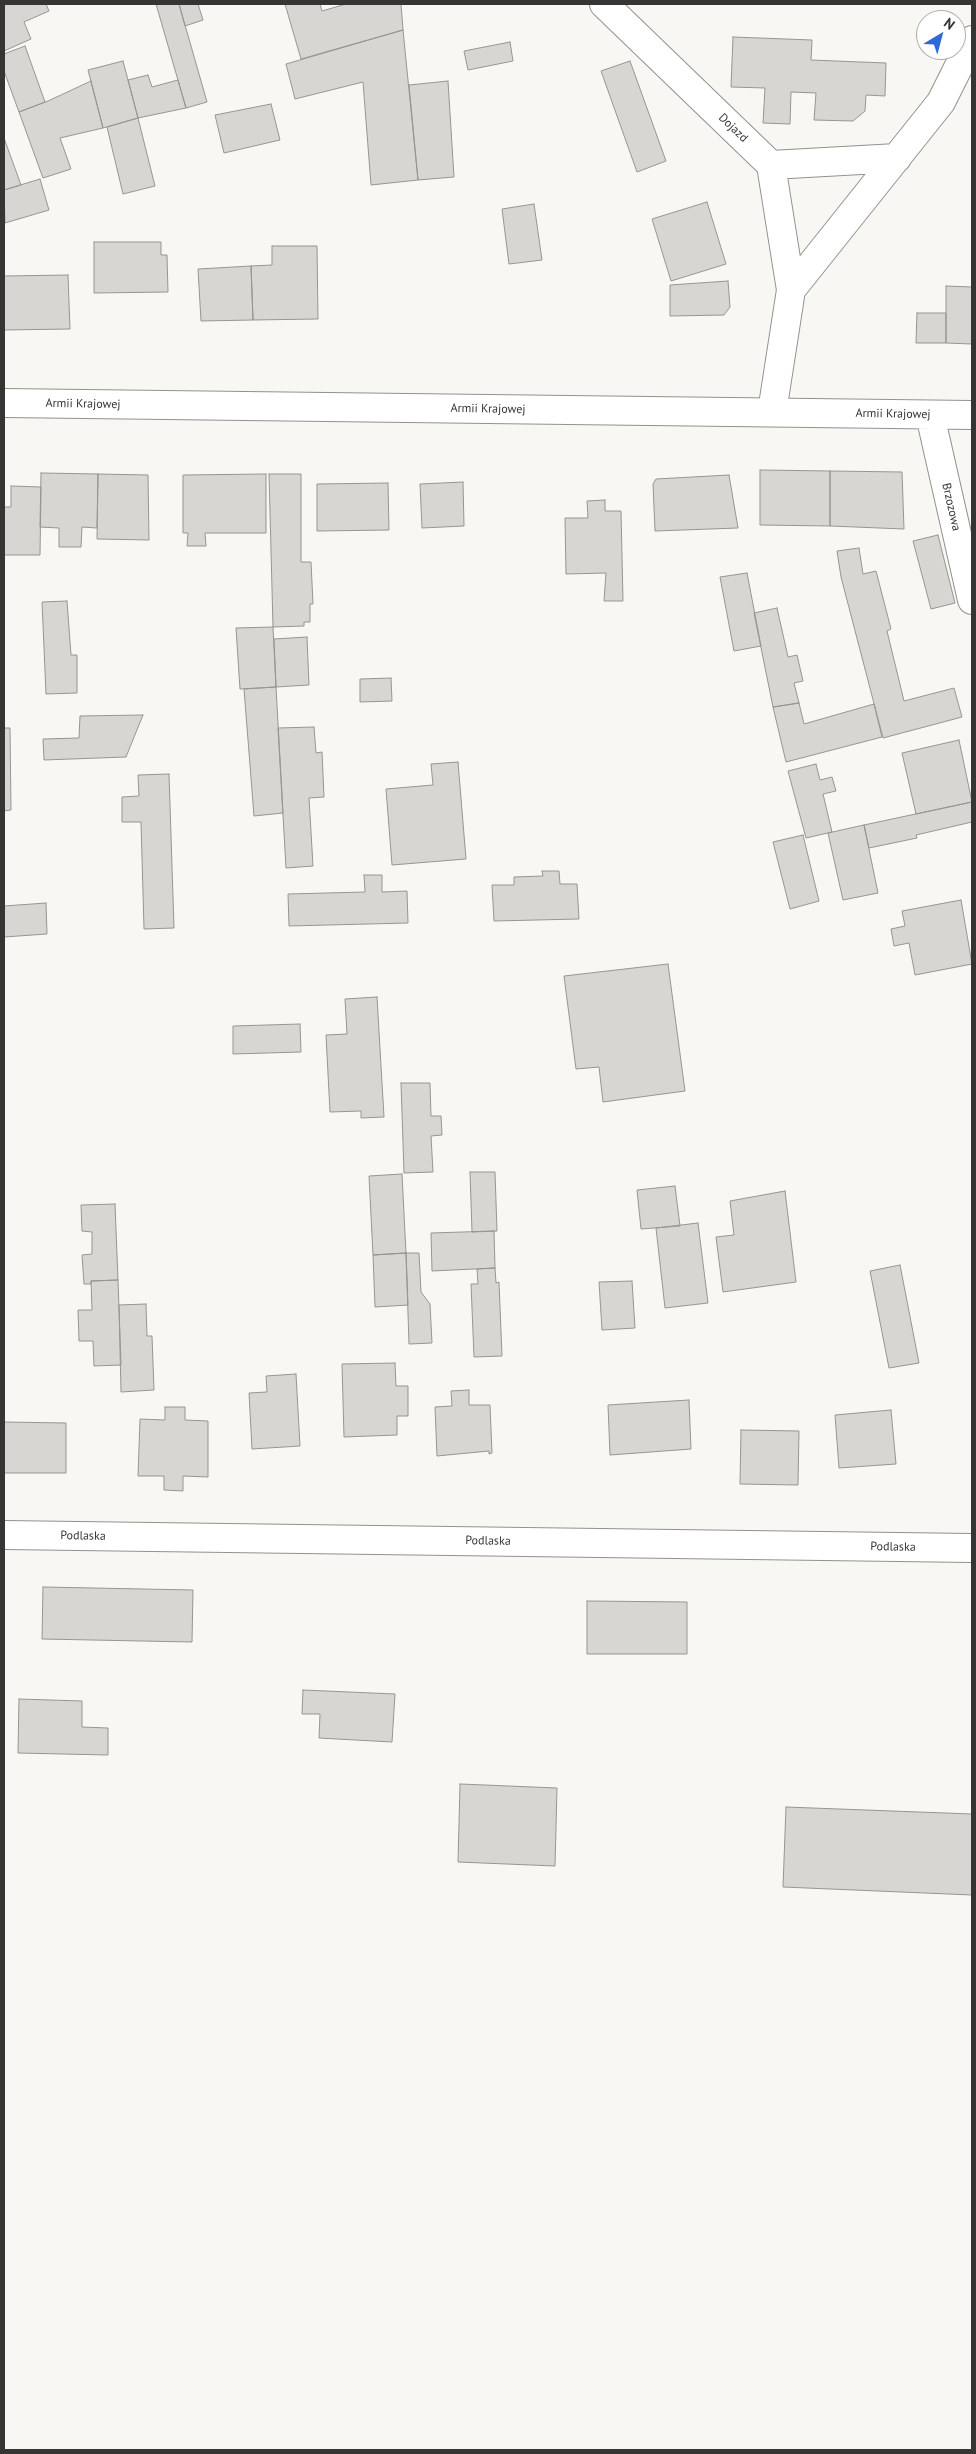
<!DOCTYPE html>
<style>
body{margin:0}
#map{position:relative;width:976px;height:2454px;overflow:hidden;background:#f9f7f4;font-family:"PT Sans",sans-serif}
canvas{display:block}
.frame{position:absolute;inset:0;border:5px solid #363534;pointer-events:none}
.north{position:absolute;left:916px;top:10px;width:50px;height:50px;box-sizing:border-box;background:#fff;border:1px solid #afaeae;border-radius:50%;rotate:37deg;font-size:14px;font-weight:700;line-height:20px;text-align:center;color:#363534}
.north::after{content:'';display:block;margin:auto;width:18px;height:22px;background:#2f68d7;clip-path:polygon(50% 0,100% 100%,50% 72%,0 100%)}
</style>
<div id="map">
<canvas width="976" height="2454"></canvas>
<div class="frame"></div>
<div class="north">N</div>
</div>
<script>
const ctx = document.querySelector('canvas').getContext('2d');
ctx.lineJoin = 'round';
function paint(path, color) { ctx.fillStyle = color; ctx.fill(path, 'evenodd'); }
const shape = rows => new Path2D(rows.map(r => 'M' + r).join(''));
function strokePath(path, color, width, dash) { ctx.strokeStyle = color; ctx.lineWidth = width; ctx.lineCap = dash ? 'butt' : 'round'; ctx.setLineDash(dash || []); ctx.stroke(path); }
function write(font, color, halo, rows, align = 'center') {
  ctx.font = font + ' "PT Sans",sans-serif'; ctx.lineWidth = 4.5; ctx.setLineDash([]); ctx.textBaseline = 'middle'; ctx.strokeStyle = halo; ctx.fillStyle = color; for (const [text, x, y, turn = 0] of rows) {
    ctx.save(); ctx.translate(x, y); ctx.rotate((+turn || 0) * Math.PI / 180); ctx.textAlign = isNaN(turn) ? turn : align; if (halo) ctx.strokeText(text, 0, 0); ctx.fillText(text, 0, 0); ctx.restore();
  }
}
const building = shape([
 [4,4,46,4,49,11,24,22,31,39,4,51,4,4],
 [156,4,179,4,207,102,186,108,156,4],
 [179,4,198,4,203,20,185,26,179,4],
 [285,4,320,4,322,11,346,4,401,4,403,30,301,59,285,4],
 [403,30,418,180,371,185,363,82,295,99,286,64,403,30],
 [733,37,812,40,811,60,886,63,885,96,866,95,865,111,853,121,814,120,816,93,791,92,790,124,763,123,765,88,731,87,733,37],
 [510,42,513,61,468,70,464,51,510,42],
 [25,46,45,102,19,112,4,71,4,54,25,46],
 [123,61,138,118,103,128,88,70,123,61],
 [630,61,666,161,637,172,601,71,630,61],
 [148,75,152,87,178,80,186,108,138,118,128,80,148,75],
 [91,81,103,128,60,138,71,169,43,178,19,112,48,101,91,81],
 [448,81,454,177,418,180,409,85,448,81],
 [271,104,280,140,224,153,215,115,271,104],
 [138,118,155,186,123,194,107,127,138,118],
 [4,138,21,185,4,190,4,138],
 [40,179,49,210,5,223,4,190,40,179],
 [707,202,726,264,671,281,652,219,707,202],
 [534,204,542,260,509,264,502,209,534,204],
 [94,242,161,242,161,255,167,255,168,292,94,293,94,242],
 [272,246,317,246,318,319,253,320,251,266,272,265,272,246],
 [251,266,253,320,201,321,198,269,251,266],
 [68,275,70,329,4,330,4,276,68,275],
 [728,281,730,307,724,315,670,316,670,285,728,281],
 [946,286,972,287,972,344,946,343,946,286],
 [917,313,946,313,946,343,916,343,917,313],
 [760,470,830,471,830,526,760,525,760,470],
 [830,471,902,472,904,529,830,526,830,471],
 [41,473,98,474,97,528,82,527,81,547,59,547,59,528,40,527,41,473],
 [98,474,148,475,149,540,97,539,98,474],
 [266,474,266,533,205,533,206,546,187,546,188,533,183,533,183,475,266,474],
 [269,474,301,474,301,562,311,562,313,604,310,604,310,622,304,622,304,626,273,627,269,474],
 [729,475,738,528,655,531,653,484,656,479,729,475],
 [463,482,464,526,422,528,420,484,463,482],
 [388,483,389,530,317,531,317,484,388,483],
 [11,486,41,487,40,555,4,555,4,507,11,507,11,486],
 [605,500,605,511,621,511,623,601,604,601,606,573,566,574,565,518,588,518,587,501,605,500],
 [938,535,955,603,931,609,913,541,938,535],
 [859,548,863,574,876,571,891,629,887,631,904,701,954,688,962,717,883,738,841,577,837,551,859,548],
 [747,573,761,646,734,651,720,577,747,573],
 [67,601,71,655,77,655,77,693,46,694,42,602,67,601],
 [777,608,788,657,797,655,803,681,794,683,799,703,773,707,754,613,777,608],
 [273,627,276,687,240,689,236,628,273,627],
 [307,637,309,685,276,687,274,639,307,637],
 [391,678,392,701,360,702,360,679,391,678],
 [276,687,283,813,254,816,244,689,276,687],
 [799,703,804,724,874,704,882,737,786,762,773,707,799,703],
 [143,715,126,757,44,760,43,739,79,738,80,716,143,715],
 [314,727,316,753,322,752,324,797,309,798,313,866,286,868,278,728,314,727],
 [4,728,10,728,11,810,4,811,4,728],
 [959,740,972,802,916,814,902,753,959,740],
 [458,762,466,859,392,865,386,789,433,785,431,764,458,762],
 [816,764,820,780,832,777,836,791,823,794,832,832,806,838,788,771,816,764],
 [169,774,174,928,144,929,141,822,122,822,122,797,139,796,138,775,169,774],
 [972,802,972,822,916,835,917,838,869,848,864,825,972,802],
 [864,825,878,893,843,900,828,833,864,825],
 [803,835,819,901,790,909,773,842,803,835],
 [542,871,559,871,560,884,577,884,579,919,494,921,492,885,514,885,514,877,543,876,542,871],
 [364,875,382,875,382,892,407,891,408,923,289,926,288,894,365,892,364,875],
 [961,900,972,964,915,975,909,943,894,946,891,929,905,926,902,911,961,900],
 [46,903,47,934,4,937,4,906,46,903],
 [668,964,685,1091,603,1102,599,1067,576,1069,564,976,668,964],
 [377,997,384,1117,361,1118,361,1111,330,1112,326,1035,347,1034,345,999,377,997],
 [300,1024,301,1052,233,1054,233,1026,300,1024],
 [401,1083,430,1083,431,1116,441,1116,442,1135,431,1136,433,1172,404,1173,401,1083],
 [470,1172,495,1172,497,1231,472,1232,470,1172],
 [402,1174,406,1253,373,1255,369,1176,402,1174],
 [675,1186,680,1226,641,1229,637,1190,675,1186],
 [785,1191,796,1282,723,1292,716,1237,734,1235,730,1201,785,1191],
 [115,1204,118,1280,91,1281,91,1284,84,1284,82,1255,92,1254,92,1232,82,1231,81,1205,115,1204],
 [698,1223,708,1303,665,1308,656,1228,698,1223],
 [494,1231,495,1268,432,1271,431,1233,494,1231],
 [406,1253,419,1253,421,1292,430,1304,432,1343,409,1344,406,1253],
 [406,1253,408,1305,375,1307,373,1255,406,1253],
 [900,1265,919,1363,889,1368,870,1271,900,1265],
 [495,1268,496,1283,499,1282,502,1356,474,1357,471,1284,478,1284,477,1269,495,1268],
 [118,1280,121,1365,94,1366,93,1341,79,1341,78,1310,92,1310,91,1281,118,1280],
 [632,1281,635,1328,602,1330,599,1282,632,1281],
 [146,1304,147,1336,152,1336,154,1390,121,1392,119,1305,146,1304],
 [395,1363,396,1386,408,1386,408,1416,397,1416,397,1435,344,1437,342,1364,395,1363],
 [296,1374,300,1446,252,1449,249,1393,267,1392,266,1376,296,1374],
 [469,1390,469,1405,490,1405,492,1453,489,1454,489,1451,437,1456,435,1407,452,1406,451,1391,469,1390],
 [689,1400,691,1449,610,1455,608,1405,689,1400],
 [165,1407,185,1407,185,1420,208,1421,208,1477,183,1476,183,1491,164,1490,164,1476,138,1476,140,1419,165,1420,165,1407],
 [891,1410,896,1464,839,1468,835,1415,891,1410],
 [4,1422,66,1423,66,1473,4,1473,4,1422],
 [741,1430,799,1431,798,1485,740,1484,741,1430],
 [43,1587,193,1590,192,1642,42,1639,43,1587],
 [587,1601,687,1602,687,1654,587,1654,587,1601],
 [303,1690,395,1694,392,1742,319,1738,320,1714,302,1714,303,1690],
 [19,1699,82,1701,82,1727,108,1728,108,1755,18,1753,19,1699],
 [460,1784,557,1788,555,1866,458,1862,460,1784],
 [786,1807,972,1814,972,1895,783,1887,786,1807]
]);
paint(building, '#d7d6d3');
strokePath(building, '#979592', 1);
const minor = shape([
 [604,4,771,165,791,290,772,412],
 [771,165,897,158],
 [791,290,941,102,972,40],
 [4,403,972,415],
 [930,415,972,600],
 [4,1535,972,1548]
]);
strokePath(minor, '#92918d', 30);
strokePath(minor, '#fff', 28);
write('12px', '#363534', '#fff', [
 ["Dojazd",733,128,44],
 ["Armii Krajowej",83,404,1],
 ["Armii Krajowej",488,409,1],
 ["Armii Krajowej",893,414,1],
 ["Brzozowa",951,507,77],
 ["Podlaska",83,1536,1],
 ["Podlaska",488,1541,1],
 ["Podlaska",893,1547,1]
]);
</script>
